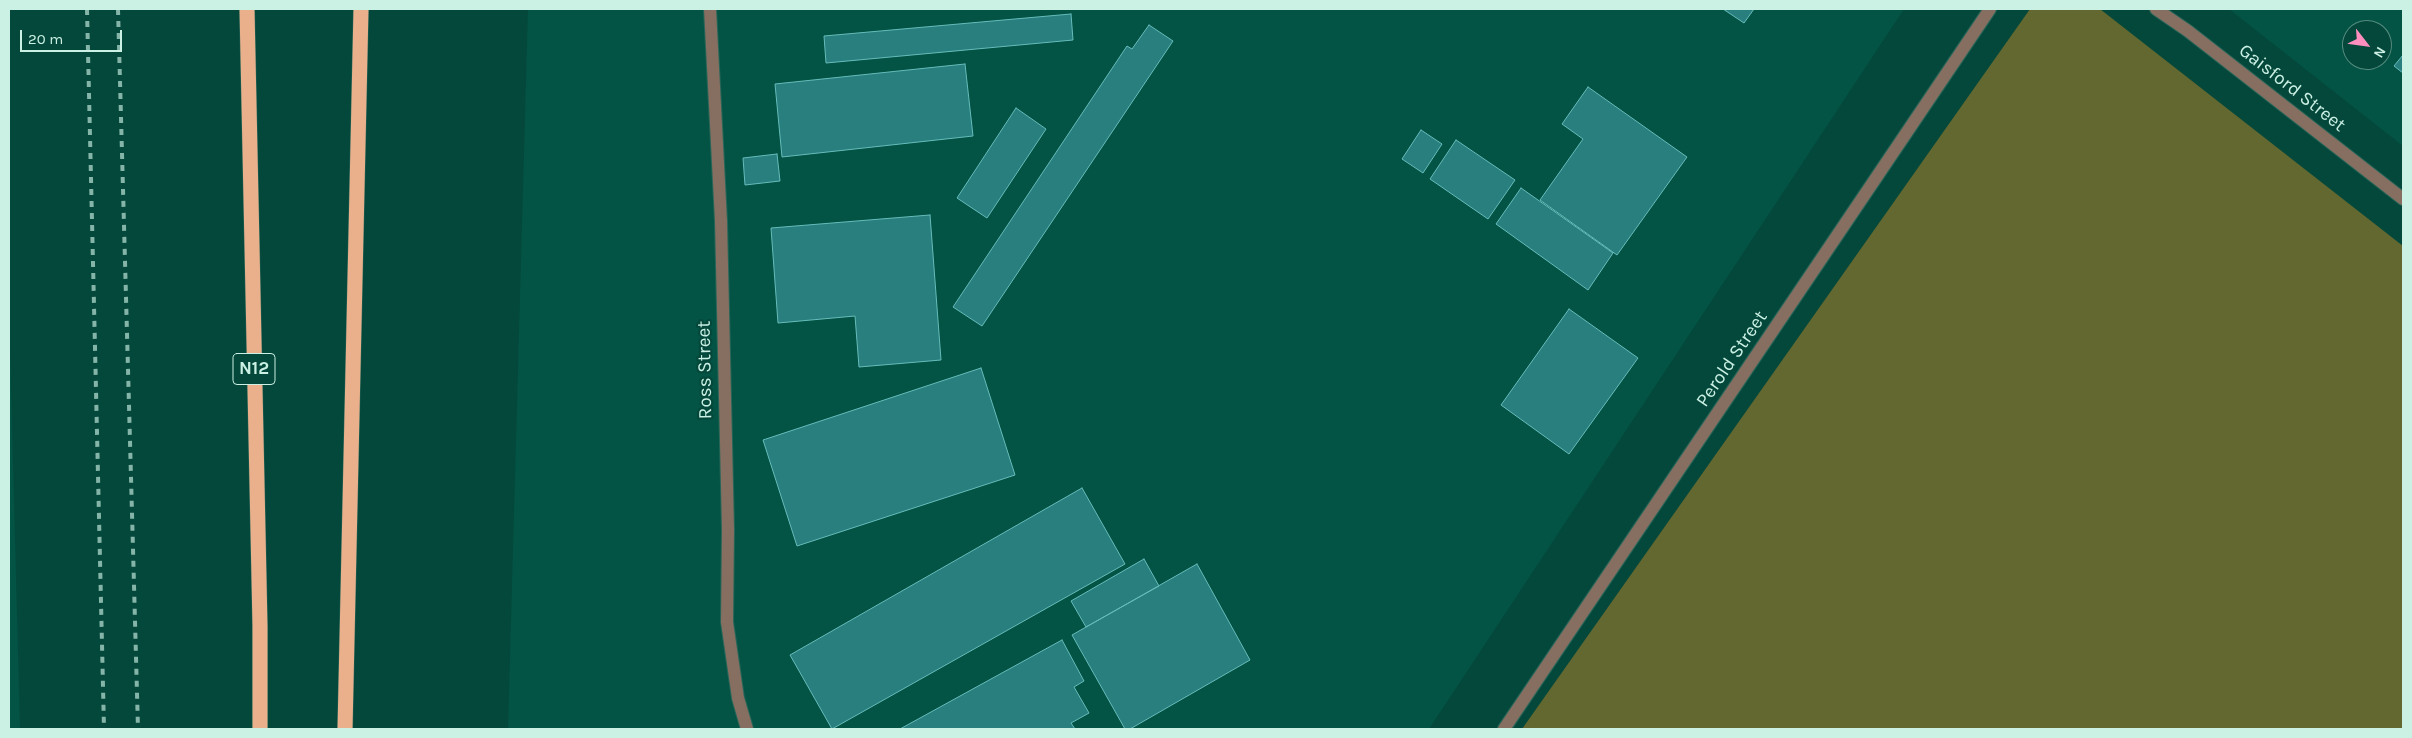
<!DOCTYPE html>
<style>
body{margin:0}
#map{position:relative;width:2412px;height:738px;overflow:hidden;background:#04483b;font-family:Karla,sans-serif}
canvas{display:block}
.frame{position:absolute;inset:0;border:10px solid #cbf0e4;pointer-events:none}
.north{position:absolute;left:2342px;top:20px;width:50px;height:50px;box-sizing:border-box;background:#04483b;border:1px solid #548b7f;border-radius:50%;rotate:120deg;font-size:14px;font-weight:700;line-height:20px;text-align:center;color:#cbf0e4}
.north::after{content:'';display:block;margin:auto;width:18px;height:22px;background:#fe8ebd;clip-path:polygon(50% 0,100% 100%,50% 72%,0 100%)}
.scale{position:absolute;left:20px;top:30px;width:102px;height:22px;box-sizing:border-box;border:2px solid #cbf0e4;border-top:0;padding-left:6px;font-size:15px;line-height:18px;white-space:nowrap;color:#cbf0e4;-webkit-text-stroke:4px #04483b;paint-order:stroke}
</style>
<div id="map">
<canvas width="2412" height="738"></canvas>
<div class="frame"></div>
<div class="north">N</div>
<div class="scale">20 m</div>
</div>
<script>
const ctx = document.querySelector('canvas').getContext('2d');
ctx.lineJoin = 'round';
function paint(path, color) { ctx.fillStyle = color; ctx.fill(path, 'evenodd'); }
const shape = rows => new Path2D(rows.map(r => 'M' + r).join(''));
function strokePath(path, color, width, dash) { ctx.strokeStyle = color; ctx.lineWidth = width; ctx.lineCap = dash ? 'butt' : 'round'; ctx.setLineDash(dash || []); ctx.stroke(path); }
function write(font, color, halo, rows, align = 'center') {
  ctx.font = font + ' Karla,sans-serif'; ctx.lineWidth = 4.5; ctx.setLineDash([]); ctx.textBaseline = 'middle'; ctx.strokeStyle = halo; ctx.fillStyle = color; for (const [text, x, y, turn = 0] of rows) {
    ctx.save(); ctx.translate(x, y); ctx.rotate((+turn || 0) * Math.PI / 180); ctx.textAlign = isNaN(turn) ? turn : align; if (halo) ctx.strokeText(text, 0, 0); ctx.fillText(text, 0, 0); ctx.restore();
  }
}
paint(shape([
 [528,9,1904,9,1429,729,508,729],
 [2229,9,2403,9,2403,146],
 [2352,30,2382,30,2382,60,2352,60],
 [9,310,20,729,9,729]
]), '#035444');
paint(shape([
 [2030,9,2100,9,2403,246,2403,729,1522,729]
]), '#626830');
const building = shape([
 [1723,9,1754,9,1744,23,1723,9],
 [1071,14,1073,40,826,63,824,36,1071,14],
 [1149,25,1173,41,982,326,953,307,1127,46,1132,49,1149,25],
 [2403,55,2403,73,2394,66,2403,55],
 [965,64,973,136,782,157,775,84,965,64],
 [1588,87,1687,157,1617,255,1540,200,1583,139,1562,124,1588,87],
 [1016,108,1046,129,987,218,957,198,1016,108],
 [1421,130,1442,144,1423,173,1402,159,1421,130],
 [1456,140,1515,180,1488,219,1430,179,1456,140],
 [777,154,780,181,745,185,743,158,777,154],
 [1521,188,1613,253,1588,290,1496,224,1521,188],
 [930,215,941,360,859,367,855,316,778,323,771,228,930,215],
 [1569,309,1638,358,1569,454,1501,405,1569,309],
 [981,368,1015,475,797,546,763,440,981,368],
 [1082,488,1125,564,832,729,790,655,1082,488],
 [1144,559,1159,586,1086,627,1071,601,1144,559],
 [1197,564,1250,660,1130,729,1125,729,1072,635,1197,564],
 [1062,640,1084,681,1074,687,1089,713,1071,723,1075,729,900,729,1062,640]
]);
paint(building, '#297f7e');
strokePath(building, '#66bcbb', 1);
const lane = shape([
 [710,9,721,221,728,530,727,622,738,698,747,729],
 [2156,9,2188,31,2403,199],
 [1504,729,1990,9]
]);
const highway = shape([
 [247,9,260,626,260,729],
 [345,729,361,9]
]);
strokePath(lane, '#286659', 14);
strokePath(highway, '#286659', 16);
strokePath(lane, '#866f60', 12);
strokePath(highway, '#e9b08b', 15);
strokePath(shape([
 [87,9,104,729],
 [118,9,138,729]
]), '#85b5a9', 4, [6, 6]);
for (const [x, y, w] of [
 [254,369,42]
]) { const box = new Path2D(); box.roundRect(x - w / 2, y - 15.5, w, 31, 4); ctx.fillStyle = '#04483b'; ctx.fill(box); strokePath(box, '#cbf0e4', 1); }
write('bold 18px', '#cbf0e4', null, [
 ["N12",254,369]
]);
write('19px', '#cbf0e4', '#04483b', [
 ["Gaisford Street",2292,88,38],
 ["Perold Street",1732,359,-56],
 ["Ross Street",705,370,-91]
]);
</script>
